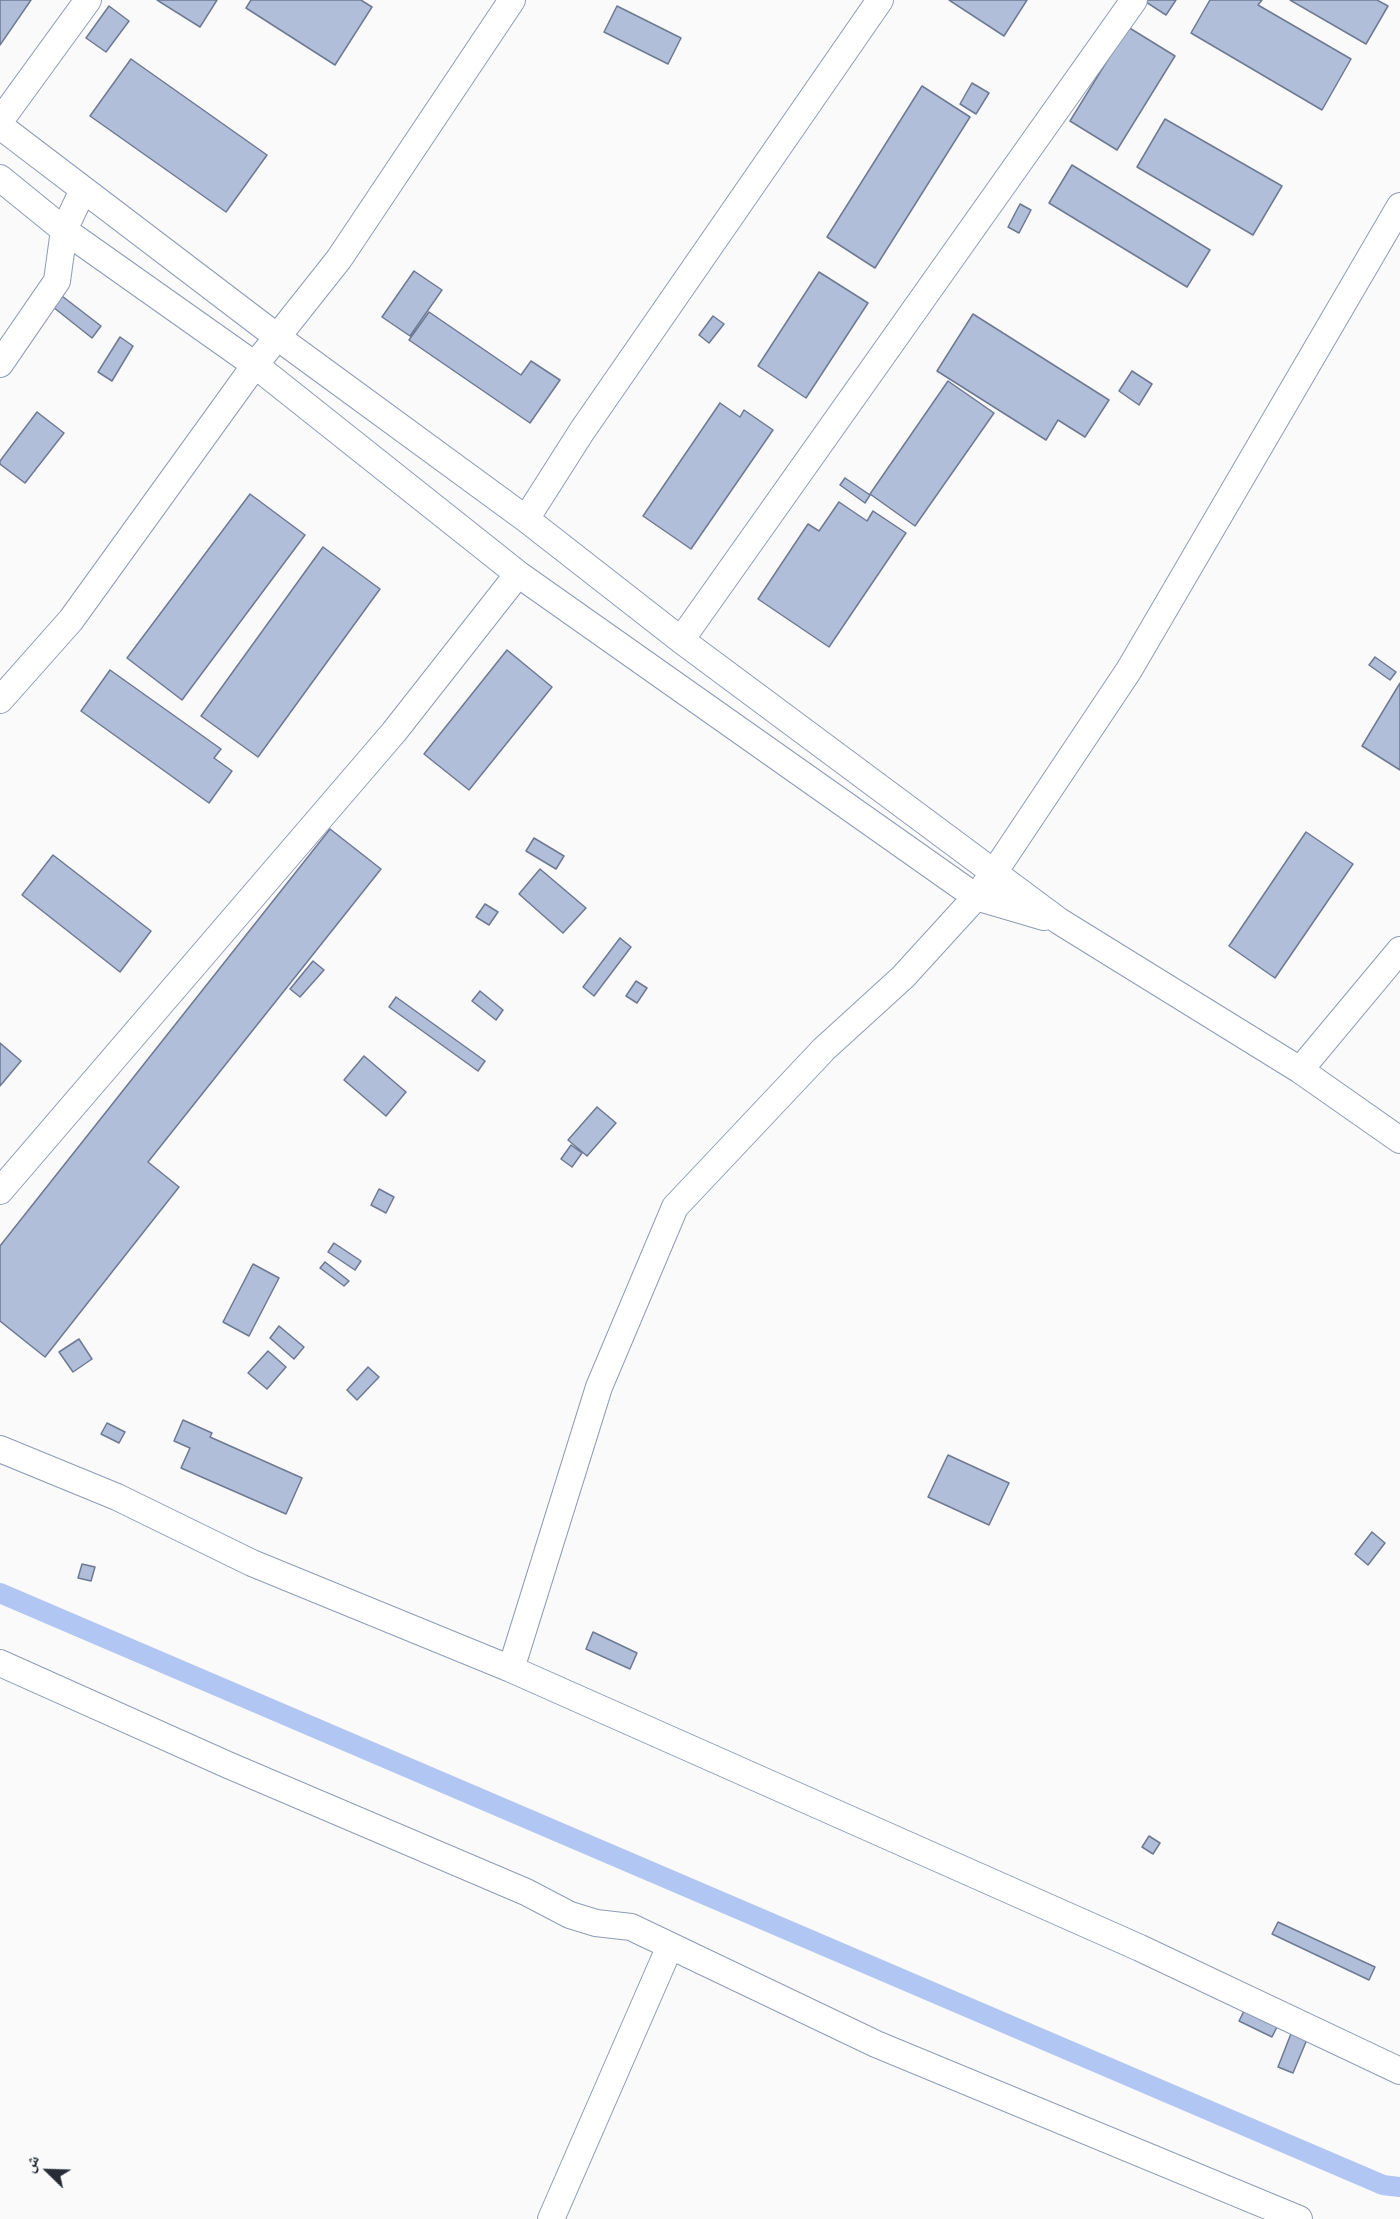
<!DOCTYPE html>
<meta charset="utf-8">
<style>
body{margin:0}
#map{position:relative;width:1400px;height:2219px;overflow:hidden;background:#fafafa;font-family:Arial,"Noto Naskh Arabic",sans-serif}
canvas{display:block}
.north{position:absolute;left:18px;top:2141px;width:60px;height:60px;-webkit-text-stroke:4px #fafafa;paint-order:stroke;rotate:293deg;font-size:16px;font-weight:700;line-height:24px;text-align:center;color:#272c37}
.north::after{content:'';display:block;margin:auto;width:21px;height:27px;background:#272c37;clip-path:polygon(50% 0,100% 100%,50% 72%,0 100%)}
</style>
<div id="map">
<canvas width="1400" height="2219"></canvas>
<div class="north">ش</div>
</div>
<script>
const ctx = document.querySelector('canvas').getContext('2d');
ctx.lineJoin = 'round';
function poly(rows) {
  const path = new Path2D();
  for (const r of rows) {
    path.moveTo(r[0], r[1]);
    for (let i = 2; i < r.length; i += 2) path.lineTo(r[i], r[i + 1]);
  }
  return path;
}
function strokePath(path, color, width, dash) {
  ctx.strokeStyle = color;
  ctx.lineWidth = width;
  ctx.lineCap = dash ? 'butt' : 'round';
  ctx.setLineDash(dash || []);
  ctx.stroke(path);
}
function fill(path, color) {
  ctx.fillStyle = color;
  ctx.fill(path, 'evenodd');
}
const canal = poly([
 [0,1593,1383,2185,1400,2187]
]);
const building = poly([
 [0,0,31,0,0,45,0,0],
 [157,0,217,0,200,27,157,0],
 [251,0,361,0,372,7,335,65,246,8,251,0],
 [949,0,1027,0,1004,36,949,0],
 [1143,0,1176,0,1166,15,1143,0],
 [1210,0,1262,0,1258,5,1351,59,1322,110,1191,33,1210,0],
 [1290,0,1377,0,1388,6,1366,44,1290,0],
 [109,6,129,21,106,52,86,38,109,6],
 [617,6,681,38,668,64,604,32,617,6],
 [1128,27,1175,56,1117,150,1070,121,1128,27],
 [131,59,267,155,226,212,90,116,131,59],
 [972,83,989,93,976,114,960,104,972,83],
 [922,86,970,117,875,268,827,237,922,86],
 [1165,119,1282,186,1253,235,1137,167,1165,119],
 [1072,165,1210,250,1187,287,1049,203,1072,165],
 [1020,204,1031,210,1019,233,1008,227,1020,204],
 [414,271,442,290,410,336,382,317,414,271],
 [819,272,868,303,806,398,758,366,819,272],
 [62,296,101,326,92,338,53,307,62,296],
 [429,312,521,375,531,361,560,380,530,423,409,340,429,312],
 [973,314,1109,400,1085,437,1058,420,1046,440,937,371,973,314],
 [713,316,724,324,709,343,699,335,713,316],
 [120,337,133,346,112,381,98,372,120,337],
 [1132,371,1152,384,1139,405,1119,391,1132,371],
 [948,381,994,413,915,526,870,494,948,381],
 [720,403,740,417,744,410,773,430,691,549,643,516,720,403],
 [37,412,64,433,25,483,0,464,0,461,37,412],
 [845,478,870,495,865,503,840,485,845,478],
 [250,494,305,535,182,700,127,658,250,494],
 [839,502,867,521,873,511,906,533,829,647,758,599,808,524,819,531,839,502],
 [323,547,380,589,258,757,201,716,323,547],
 [507,650,552,687,469,790,424,754,507,650],
 [1375,657,1396,672,1390,680,1369,665,1375,657],
 [110,670,221,749,214,758,232,771,209,803,81,711,110,670],
 [1400,683,1400,770,1362,746,1400,683],
 [330,829,381,869,148,1162,179,1187,45,1357,0,1321,0,1246,330,829],
 [1306,832,1353,864,1275,978,1229,946,1306,832],
 [534,838,564,856,556,869,526,851,534,838],
 [53,855,151,931,120,972,22,895,53,855],
 [540,869,586,908,563,933,519,894,540,869],
 [485,904,498,912,489,925,476,917,485,904],
 [620,938,631,947,594,996,583,987,620,938],
 [313,961,324,970,300,997,290,989,313,961],
 [636,981,647,988,637,1003,626,996,636,981],
 [480,991,503,1010,496,1020,472,1001,480,991],
 [396,997,485,1061,478,1071,389,1007,396,997],
 [0,1043,21,1061,0,1086,0,1043],
 [364,1056,406,1092,386,1116,344,1080,364,1056],
 [597,1107,616,1123,587,1156,568,1140,597,1107],
 [571,1145,582,1153,572,1167,561,1159,571,1145],
 [379,1189,394,1197,386,1213,371,1205,379,1189],
 [334,1243,361,1261,355,1270,328,1252,334,1243],
 [325,1262,349,1281,344,1286,320,1268,325,1262],
 [253,1264,279,1278,249,1336,223,1322,253,1264],
 [279,1326,304,1347,294,1359,270,1338,279,1326],
 [79,1339,92,1359,73,1372,59,1352,79,1339],
 [268,1351,286,1367,267,1389,248,1373,268,1351],
 [368,1367,379,1377,357,1400,347,1390,368,1367],
 [183,1420,212,1433,210,1437,302,1478,286,1514,181,1468,190,1448,174,1441,183,1420],
 [107,1423,125,1432,119,1443,101,1434,107,1423],
 [948,1455,1009,1483,989,1525,928,1497,948,1455],
 [1372,1532,1385,1543,1368,1565,1355,1554,1372,1532],
 [82,1564,95,1567,91,1581,78,1578,82,1564],
 [593,1632,637,1653,630,1669,586,1649,593,1632],
 [1149,1836,1160,1843,1153,1854,1142,1847,1149,1836],
 [1278,1922,1375,1967,1369,1980,1272,1934,1278,1922],
 [1245,2009,1278,2025,1272,2037,1239,2021,1245,2009],
 [1292,2031,1308,2037,1293,2073,1278,2067,1292,2031]
]);
const minor = poly([
 [0,121,88,0],
 [0,126,276,336,526,519,681,640,1059,921,1300,1070,1400,1140],
 [0,178,64,230,255,365,518,574,976,897,1044,917],
 [0,364,57,281,64,230,83,190],
 [526,519,582,431,880,0],
 [681,640,1134,0],
 [0,700,71,620,255,365,339,259,512,0],
 [1300,1070,1400,950],
 [0,1191,394,732,518,574],
 [0,1449,117,1497,252,1563,511,1669,1140,1948,1400,2071],
 [0,1663,228,1765,526,1892,570,1915,596,1923,631,1927,876,2044,1299,2219],
 [511,1669,599,1387,675,1207,824,1049,903,977,976,897,995,871,1129,670,1400,206],
 [551,2219,670,1946]
]);
strokePath(canal, '#b1c6f3', 20);
fill(building, '#b0bed9');
strokePath(building, '#6e7a93', 1.5);
strokePath(minor, '#8f9cb6', 28);
strokePath(minor, '#fff', 26);
</script>
